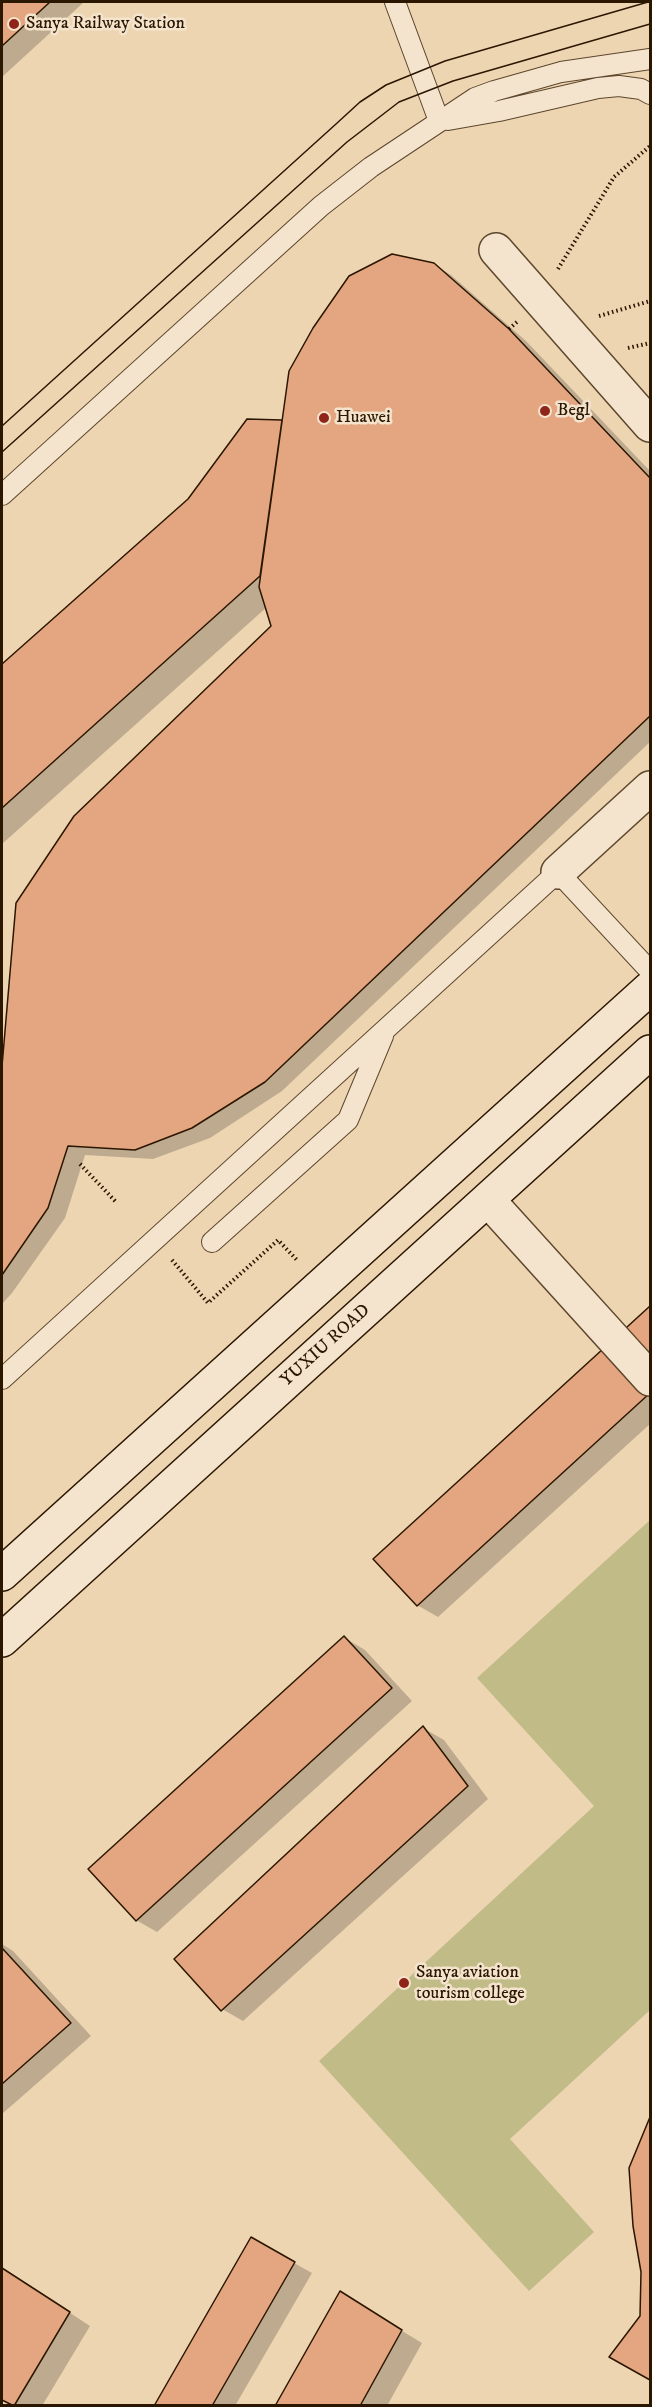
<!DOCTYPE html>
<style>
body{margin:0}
#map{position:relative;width:652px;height:2407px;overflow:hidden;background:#eed5b2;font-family:"IM FELL DW Pica",serif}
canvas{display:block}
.frame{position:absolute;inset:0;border:3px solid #2b1600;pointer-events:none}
</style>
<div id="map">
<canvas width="652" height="2407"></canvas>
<div class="frame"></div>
</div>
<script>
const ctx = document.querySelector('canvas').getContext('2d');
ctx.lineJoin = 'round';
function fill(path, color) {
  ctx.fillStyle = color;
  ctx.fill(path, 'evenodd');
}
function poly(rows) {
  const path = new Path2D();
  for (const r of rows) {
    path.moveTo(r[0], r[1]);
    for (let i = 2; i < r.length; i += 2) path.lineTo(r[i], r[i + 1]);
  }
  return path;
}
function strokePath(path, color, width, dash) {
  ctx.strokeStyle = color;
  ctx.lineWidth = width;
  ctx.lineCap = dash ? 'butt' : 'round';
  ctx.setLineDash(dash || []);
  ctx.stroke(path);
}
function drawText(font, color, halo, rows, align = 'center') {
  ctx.font = font + ' "IM FELL DW Pica",serif';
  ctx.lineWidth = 5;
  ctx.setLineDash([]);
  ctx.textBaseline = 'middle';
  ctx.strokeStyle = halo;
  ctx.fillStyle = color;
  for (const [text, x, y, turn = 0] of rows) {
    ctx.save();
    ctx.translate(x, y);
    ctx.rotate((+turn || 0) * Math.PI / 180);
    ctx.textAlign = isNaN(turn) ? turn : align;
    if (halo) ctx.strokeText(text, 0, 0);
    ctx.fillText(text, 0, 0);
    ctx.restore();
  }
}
const green = poly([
 [650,1520,650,2010,510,2139,594,2232,529,2291,319,2061,594,1806,477,1678]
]);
const shadow = poly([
 [2,2,84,2,2,77],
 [433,264,451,275,526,341,650,471,650,742,282,1091,210,1138,153,1159,85,1155,65,1218,12,1293,2,1304,2,1075,6,1047,273,627,267,607,2,844,2,666,189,500,281,422,283,422],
 [650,1308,650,1424,438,1617,417,1605,375,1559],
 [345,1638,365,1650,412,1701,157,1932,136,1920],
 [423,1728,444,1740,488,1799,243,2021,222,2009],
 [2,1944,13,1951,91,2036,2,2114],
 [650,2121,650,2379,611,2356,642,2317,642,2272,631,2168],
 [251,2239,312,2273,235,2406,155,2406],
 [2,2268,90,2326,42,2406,13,2406,2,2399],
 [361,2306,422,2343,387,2406,277,2406]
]);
const building = poly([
 [2,2,50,2,2,46,2,2],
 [392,254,434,263,509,329,650,478,650,716,265,1082,192,1128,135,1150,68,1146,48,1208,2,1275,2,1066,16,903,74,816,271,626,259,587,289,371,313,328,349,276,392,254],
 [247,419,282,420,260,576,2,808,2,664,188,499,247,419],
 [650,1306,650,1393,417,1606,373,1559,650,1306],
 [344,1636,392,1688,136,1921,88,1869,344,1636],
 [423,1726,468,1786,221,2011,174,1959,423,1726],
 [2,1948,71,2023,2,2084,2,1948],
 [650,2117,650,2380,609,2357,640,2316,641,2272,633,2226,629,2168,650,2117],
 [251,2237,295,2262,212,2406,154,2406,251,2237],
 [2,2268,70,2312,14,2406,2,2400,2,2268],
 [340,2291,402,2330,360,2406,275,2406,340,2291]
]);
const path = poly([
 [558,269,614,177,650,146],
 [599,316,650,301],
 [509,329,517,322],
 [628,348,650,343],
 [80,1164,116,1202],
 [172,1260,208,1303,278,1240,297,1260]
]);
const lane = poly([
 [395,2,439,121],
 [448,120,499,111,598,88,619,86,641,89,650,94],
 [2,495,321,206,371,167,475,98,494,91,561,72,650,59],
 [212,1242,348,1120,383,1036],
 [2,1379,558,872,650,971]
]);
const street = poly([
 [496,250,650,425],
 [558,872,650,788],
 [488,1200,650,1379]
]);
const secondary = poly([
 [2,1574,650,988],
 [2,1640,650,1052]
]);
const tram = poly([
 [2,426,336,124,360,102,386,85,445,61,648,2],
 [2,452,347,142,399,102,453,81,650,24]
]);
const markers = [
 [14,24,6,"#8f2418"],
 [545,411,6,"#8f2418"],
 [324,418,6,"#8f2418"],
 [404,1983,6,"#8f2418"]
];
const poiNames = [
 ["Sanya Railway Station",26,24],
 ["Begl",557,411],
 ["Huawei",336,418],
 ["Sanya aviation",416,1973],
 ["tourism college",416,1994]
];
const streetNames = [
 ["YUXIU ROAD",326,1346,-42]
];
fill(green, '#c0bb87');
fill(shadow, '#0003');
fill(building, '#e4a581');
strokePath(building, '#2b1600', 1.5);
strokePath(lane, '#5c462c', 22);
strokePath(street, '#5c462c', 36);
strokePath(secondary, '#2b1600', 36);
strokePath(path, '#2b1600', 4, [1.5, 3]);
strokePath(lane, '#f4e4cd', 20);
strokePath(street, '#f4e4cd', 33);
strokePath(secondary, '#f4e4cd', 33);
strokePath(tram, '#2b1600', 1.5);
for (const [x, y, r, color] of markers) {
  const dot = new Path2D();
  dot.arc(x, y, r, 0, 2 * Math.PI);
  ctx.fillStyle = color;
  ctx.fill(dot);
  strokePath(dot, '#f4e4cd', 2);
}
drawText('18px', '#2b1600', '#f4e4cd', poiNames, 'left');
drawText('18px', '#2b1600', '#f4e4cd', streetNames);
</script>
